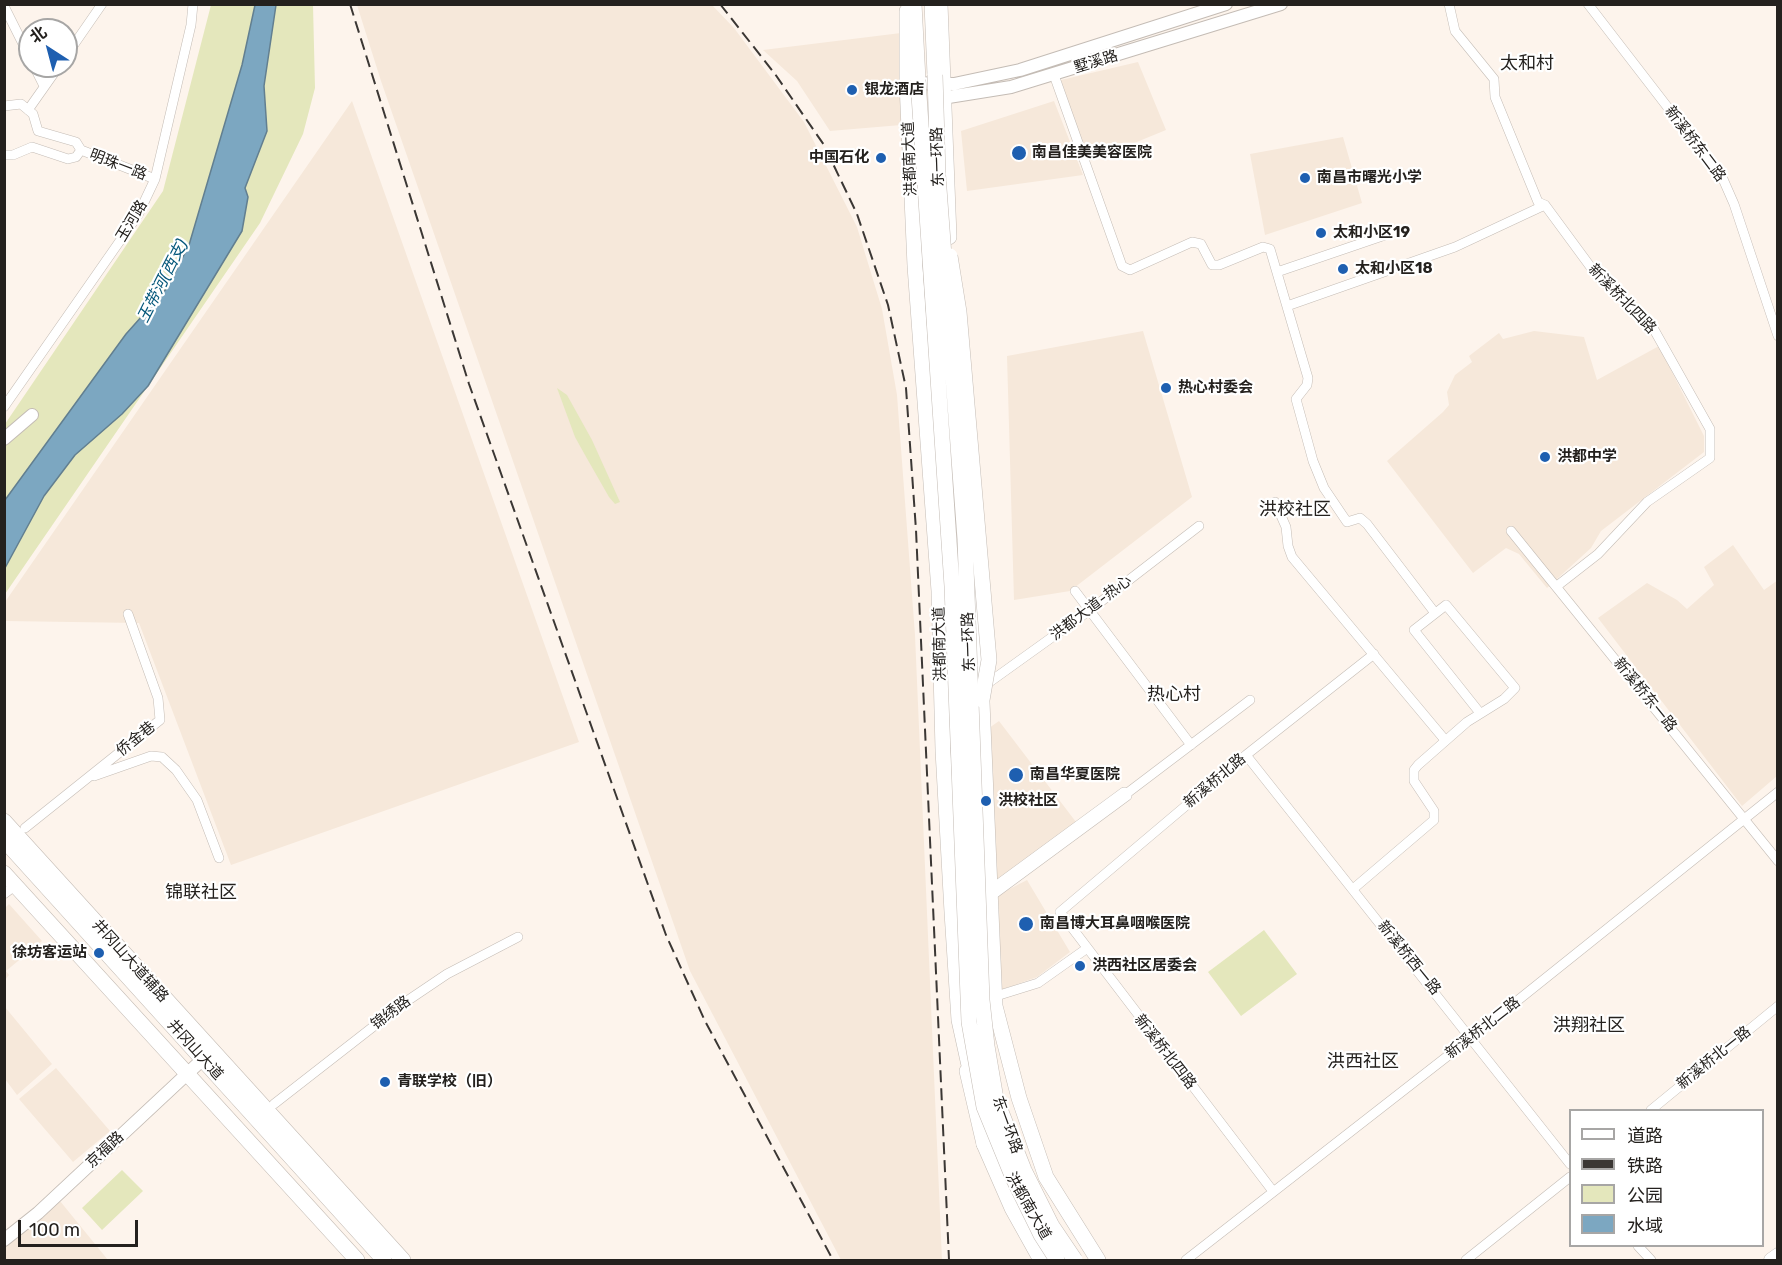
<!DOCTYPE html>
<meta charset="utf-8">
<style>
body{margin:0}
#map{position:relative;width:1782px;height:1265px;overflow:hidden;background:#fdf4ec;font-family:Rubik,"Noto Sans SC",sans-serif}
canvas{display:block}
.frame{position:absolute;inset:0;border:6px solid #24211e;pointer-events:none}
.legend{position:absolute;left:1569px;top:1109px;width:195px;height:138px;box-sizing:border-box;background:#fff;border:2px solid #a7a6a5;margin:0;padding:8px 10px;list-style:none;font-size:18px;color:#24211e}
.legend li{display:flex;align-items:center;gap:12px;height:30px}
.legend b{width:30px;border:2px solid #a7a6a5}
.north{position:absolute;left:18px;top:18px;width:60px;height:60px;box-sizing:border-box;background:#fff;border:2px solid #a7a6a5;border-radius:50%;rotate:324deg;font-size:16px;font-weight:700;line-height:24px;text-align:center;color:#24211e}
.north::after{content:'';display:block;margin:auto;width:21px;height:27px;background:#1e5fb0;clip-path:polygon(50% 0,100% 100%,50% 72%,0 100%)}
.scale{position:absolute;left:18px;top:1220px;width:120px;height:27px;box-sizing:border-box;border:3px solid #24211e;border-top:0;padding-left:8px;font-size:18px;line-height:21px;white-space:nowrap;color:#24211e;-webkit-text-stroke:4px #fff;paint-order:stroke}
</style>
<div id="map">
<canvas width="1782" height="1265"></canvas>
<div class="frame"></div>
<ul class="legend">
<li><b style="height:8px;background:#fff"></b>道路</li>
<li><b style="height:8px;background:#3b3734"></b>铁路</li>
<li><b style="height:16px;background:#e4e7bc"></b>公园</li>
<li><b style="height:16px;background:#7ca7c1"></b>水域</li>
</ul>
<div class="north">北</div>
<div class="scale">100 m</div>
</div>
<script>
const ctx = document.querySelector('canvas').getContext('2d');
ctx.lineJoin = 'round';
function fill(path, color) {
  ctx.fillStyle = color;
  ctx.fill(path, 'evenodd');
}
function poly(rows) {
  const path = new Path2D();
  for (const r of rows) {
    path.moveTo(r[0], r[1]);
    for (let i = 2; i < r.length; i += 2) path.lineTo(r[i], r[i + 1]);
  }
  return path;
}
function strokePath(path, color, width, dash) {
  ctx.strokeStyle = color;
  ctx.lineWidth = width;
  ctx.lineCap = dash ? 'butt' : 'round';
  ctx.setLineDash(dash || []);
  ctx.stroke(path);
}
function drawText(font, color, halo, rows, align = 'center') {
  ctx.font = font + ' Rubik,"Noto Sans SC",sans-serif';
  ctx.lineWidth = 4.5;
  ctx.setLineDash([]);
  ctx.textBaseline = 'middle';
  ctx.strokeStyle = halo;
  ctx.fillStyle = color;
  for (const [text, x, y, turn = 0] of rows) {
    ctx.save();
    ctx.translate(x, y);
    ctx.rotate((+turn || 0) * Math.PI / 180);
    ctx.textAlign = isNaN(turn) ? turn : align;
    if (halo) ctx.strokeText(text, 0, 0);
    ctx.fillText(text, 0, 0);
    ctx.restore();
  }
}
const built = poly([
 [357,5,712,5,734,28,804,122,857,227,882,309,897,395,915,635,942,1260,841,1260,690,971,381,81],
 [901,33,901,125,830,131,797,81,763,50],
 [1138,62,1166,130,1088,162,1061,80],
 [352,101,579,742,231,865,139,623,5,621,5,602],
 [1054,101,1083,175,967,191,961,131],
 [1343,137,1362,203,1265,235,1250,154],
 [1143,331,1192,497,1070,591,1014,600,1007,356],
 [1534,331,1584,337,1597,380,1659,346,1704,436,1704,452,1601,531,1591,548,1547,588,1519,554,1506,548,1473,573,1387,461,1443,412,1449,405,1447,392,1455,375,1472,362,1469,356,1499,333,1503,339],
 [1733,545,1764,590,1778,580,1777,776,1742,806,1598,618,1647,583,1677,600,1687,609,1714,585,1704,567],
 [999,721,1076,822,994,882,989,728],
 [1027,880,1070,952,1037,977,1001,990,998,895],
 [9,904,42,941,6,971,9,975,5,980,5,908],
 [5,1007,52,1064,17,1095,5,1079],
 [56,1068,110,1131,73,1162,19,1099],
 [60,1201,108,1260,5,1260,5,1245]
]);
const green = poly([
 [211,5,313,5,315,88,303,134,260,223,5,594,5,424,163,191],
 [557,388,567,395,592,440,620,502,615,504,609,497,585,455,575,437],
 [1264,930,1297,974,1241,1016,1208,972],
 [122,1170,143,1191,102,1230,82,1208]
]);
const water = poly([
 [255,5,276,5,264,86,267,131,245,188,248,197,242,231,148,386,122,414,75,455,44,496,5,568,5,500,126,334,167,288,189,245,242,65,255,5]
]);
const minor = poly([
 [1449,4,1455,31,1494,79,1495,97,1538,202,1545,205,1598,277,1652,326,1710,429,1710,458,1647,502,1598,554,1557,586],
 [1588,4,1723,179,1734,204,1778,336],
 [4,6,30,58],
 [66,56,102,4],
 [34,66,44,86],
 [1054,75,1122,266,1130,270,1192,242,1201,244,1212,265,1219,265,1263,247,1270,249,1308,378,1307,385,1296,399,1313,461,1324,488,1347,522,1360,518,1367,524,1435,613],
 [4,106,21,104,33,114,38,131,76,142,81,150,76,157,68,159,32,147,13,155,4,155],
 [28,110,59,66],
 [81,150,155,179],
 [1277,272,1400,230],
 [1287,306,1455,247,1545,205],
 [4,407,138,215,155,179,191,25,193,4],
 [1275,502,1286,527,1288,546,1292,557,1445,740],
 [1511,531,1778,861],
 [1075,591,1191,745],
 [984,686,1090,610,1199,526],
 [1246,755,1570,1164],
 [94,776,151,756,162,757,176,770,197,800,219,858],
 [1126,794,1250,700],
 [25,828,160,720,158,698,128,614],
 [1353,889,1434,820,1434,811,1414,781,1414,770,1418,765,1467,722,1504,699,1515,688,1446,605,1414,630,1480,713],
 [989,891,1124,792,1127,796,990,897],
 [4,894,16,885],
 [993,997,1038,983,1086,949],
 [274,1104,401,1005,447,974,518,937],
 [1651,1110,1778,1006],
 [1272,1190,1060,912,1246,755,1374,654],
 [1638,1246,1651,1260],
 [1186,1260,1472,1037,1778,792],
 [1466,1260,1570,1177]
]);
const tertiary = poly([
 [909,83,954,84,1020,70,1226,4],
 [936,99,1011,87,1281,4],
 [4,439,32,415],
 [4,1240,38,1213,203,1059]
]);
const secondary = poly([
 [1771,1260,1778,1255]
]);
const primary = poly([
 [940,4,949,237],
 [907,11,907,83,915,266,939,591,943,750,952,912,959,1020,972,1079],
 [973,566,982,702,995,1006,1019,1098,1046,1177,1098,1260],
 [4,821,403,1260],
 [4,873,357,1260],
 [967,1071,984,1144]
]);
const trunk = poly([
 [914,4,918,80],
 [932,4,935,75],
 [4,840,384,1260],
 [984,1144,1012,1208,1041,1260]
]);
const rail = poly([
 [350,4,469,384,666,935,705,1021,833,1260],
 [720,4,775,74,824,145,857,214,888,305,906,388,916,530,949,1260]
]);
const primaryBridge = poly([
 [950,256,959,312,989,660,982,700]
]);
const trunkBridge = poly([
 [935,75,938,175,965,539,982,1000,987,1046,996,1099,1024,1170,1052,1226,1075,1260],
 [918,80,952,586,969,1022,984,1107,1013,1178,1041,1235,1057,1260]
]);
const markers = [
 [852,90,6,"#1e5fb0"],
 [1019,153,8,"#1e5fb0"],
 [881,158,6,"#1e5fb0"],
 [1305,178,6,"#1e5fb0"],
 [1321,233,6,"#1e5fb0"],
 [1343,269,6,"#1e5fb0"],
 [1166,388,6,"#1e5fb0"],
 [1545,457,6,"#1e5fb0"],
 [1016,775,8,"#1e5fb0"],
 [986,801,6,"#1e5fb0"],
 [1026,924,8,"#1e5fb0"],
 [99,953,6,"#1e5fb0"],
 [1080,966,6,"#1e5fb0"],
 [385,1082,6,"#1e5fb0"]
];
const streetNames = [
 ["墅溪路",1096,62,-17],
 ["新溪桥东二路",1695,144,53],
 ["东一环路",938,157,-92],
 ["洪都南大道",910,159,-92],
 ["明珠一路",118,165,21],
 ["玉河路",132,221,-59],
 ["新溪桥北四路",1622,299,46],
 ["洪都大道-热心",1091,608,-37],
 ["东一环路",969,642,-92],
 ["洪都南大道",940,644,-91],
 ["新溪桥东一路",1645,695,51],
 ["侨金巷",136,739,-39],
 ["新溪桥北路",1215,781,-40],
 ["新溪桥西一路",1409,958,51],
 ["井冈山大道辅路",130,961,48],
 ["锦绣路",391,1013,-37],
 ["新溪桥北二路",1483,1028,-38],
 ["井冈山大道",195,1050,48],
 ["新溪桥北四路",1165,1052,52],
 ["新溪桥北一路",1714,1058,-39],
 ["东一环路",1007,1125,70],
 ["京福路",105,1150,-43],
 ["洪都南大道",1028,1206,60]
];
const poiNames = [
 ["银龙酒店",864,90],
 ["南昌佳美美容医院",1032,153],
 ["中国石化",869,158,"right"],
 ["南昌市曙光小学",1317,178],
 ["太和小区19",1333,233],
 ["太和小区18",1355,269],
 ["热心村委会",1178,388],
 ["洪都中学",1557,457],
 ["南昌华夏医院",1030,775],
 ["洪校社区",998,801],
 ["南昌博大耳鼻咽喉医院",1040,924],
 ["徐坊客运站",87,953,"right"],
 ["洪西社区居委会",1092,966],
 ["青联学校（旧）",397,1082]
];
const waterNames = [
 ["玉带河(西支)",163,281,-63]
];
const quarterNames = [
 ["太和村",1527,64],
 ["洪校社区",1295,510],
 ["热心村",1174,695],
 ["锦联社区",201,893],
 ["洪翔社区",1589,1026],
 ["洪西社区",1363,1062]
];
fill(built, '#f6e8da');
fill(green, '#e4e7bc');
fill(water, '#7ca7c1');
strokePath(water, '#627f90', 1.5);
strokePath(minor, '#c4bcb5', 10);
strokePath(tertiary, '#c4bcb5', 14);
strokePath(secondary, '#c4bcb5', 15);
strokePath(primary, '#c4bcb5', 16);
strokePath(trunk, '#c4bcb5', 16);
strokePath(minor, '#fff', 9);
strokePath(tertiary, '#fff', 12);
strokePath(secondary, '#fff', 14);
strokePath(primary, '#fff', 15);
strokePath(trunk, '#fff', 15);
strokePath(rail, '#3b3734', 2, [12, 6]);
strokePath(primaryBridge, '#c4bcb5', 16, []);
strokePath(trunkBridge, '#c4bcb5', 16, []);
strokePath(primaryBridge, '#fff', 15);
strokePath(trunkBridge, '#fff', 15);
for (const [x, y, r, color] of markers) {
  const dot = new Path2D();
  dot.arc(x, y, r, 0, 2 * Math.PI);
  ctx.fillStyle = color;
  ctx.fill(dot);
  strokePath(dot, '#fff', 2);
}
drawText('15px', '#24211e', '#fff', streetNames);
drawText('bold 15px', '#24211e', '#fff', poiNames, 'left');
drawText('italic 16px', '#04577a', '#fff', waterNames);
drawText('18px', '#24211e', '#fff', quarterNames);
</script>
